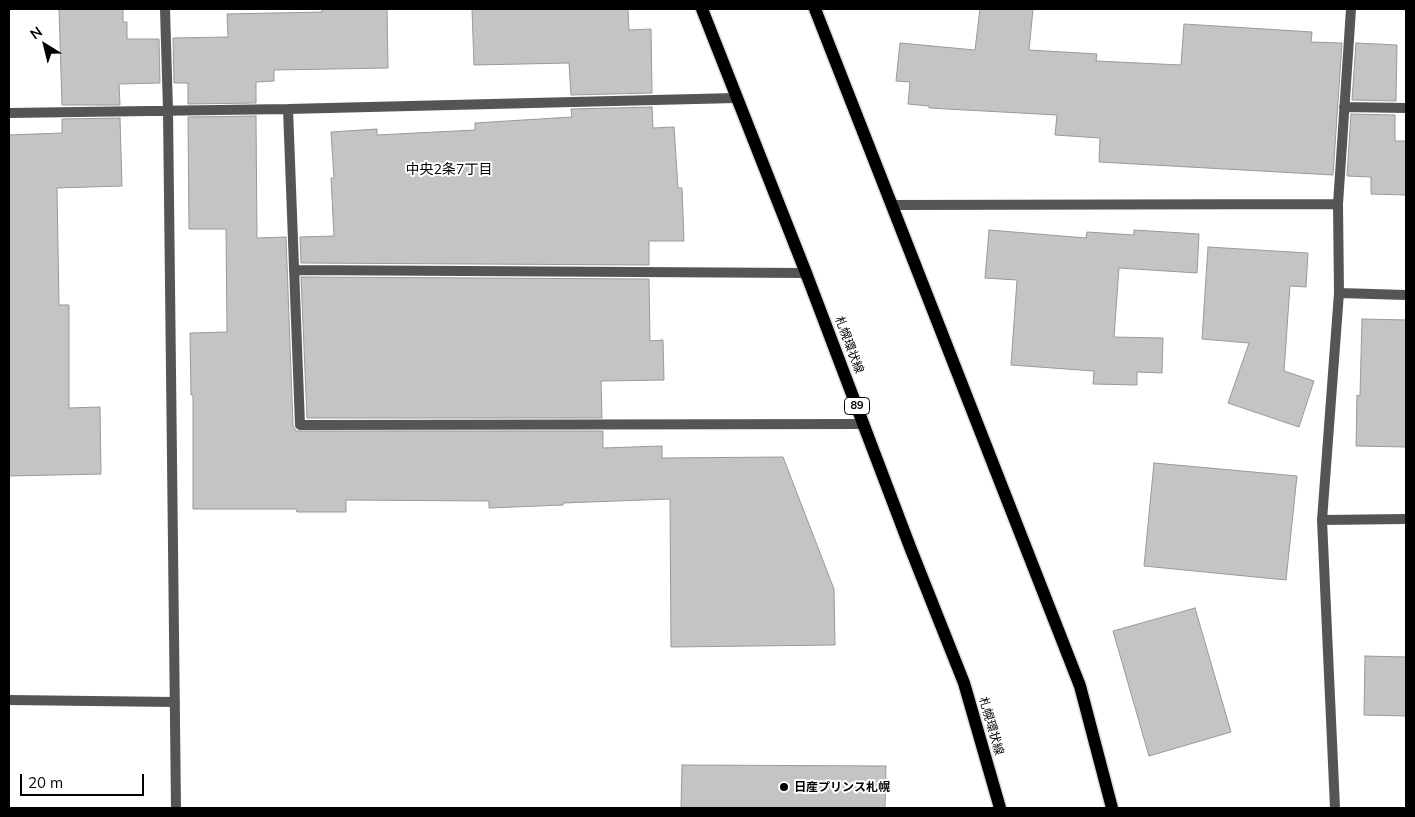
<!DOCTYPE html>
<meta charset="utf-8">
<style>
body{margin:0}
#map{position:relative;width:1415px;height:817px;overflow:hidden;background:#fff;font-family:Mulish,sans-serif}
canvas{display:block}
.frame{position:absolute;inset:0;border:10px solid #000;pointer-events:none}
.north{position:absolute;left:20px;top:20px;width:50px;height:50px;-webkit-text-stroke:4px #fff;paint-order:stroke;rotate:324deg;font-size:14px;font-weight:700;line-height:20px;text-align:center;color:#000}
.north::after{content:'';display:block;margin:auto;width:18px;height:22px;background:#000;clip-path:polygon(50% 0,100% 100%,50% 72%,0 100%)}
.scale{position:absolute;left:20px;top:774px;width:124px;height:22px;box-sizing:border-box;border:2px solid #000;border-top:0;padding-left:6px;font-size:15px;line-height:18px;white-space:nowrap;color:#000;-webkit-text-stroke:4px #fff;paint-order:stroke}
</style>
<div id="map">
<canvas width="1415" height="817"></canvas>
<div class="frame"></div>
<div class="north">N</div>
<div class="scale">20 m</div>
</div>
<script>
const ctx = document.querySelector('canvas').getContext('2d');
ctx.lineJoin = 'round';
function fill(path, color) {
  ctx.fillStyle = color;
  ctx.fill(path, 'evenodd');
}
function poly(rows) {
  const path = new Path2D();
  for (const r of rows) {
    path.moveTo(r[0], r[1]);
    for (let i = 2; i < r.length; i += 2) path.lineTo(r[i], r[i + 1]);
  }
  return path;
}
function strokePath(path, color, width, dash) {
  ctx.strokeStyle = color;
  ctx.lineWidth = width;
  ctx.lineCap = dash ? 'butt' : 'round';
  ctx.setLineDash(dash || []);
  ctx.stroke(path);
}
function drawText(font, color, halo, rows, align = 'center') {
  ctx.font = font + ' Mulish,"Noto Sans JP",sans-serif';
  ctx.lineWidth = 4;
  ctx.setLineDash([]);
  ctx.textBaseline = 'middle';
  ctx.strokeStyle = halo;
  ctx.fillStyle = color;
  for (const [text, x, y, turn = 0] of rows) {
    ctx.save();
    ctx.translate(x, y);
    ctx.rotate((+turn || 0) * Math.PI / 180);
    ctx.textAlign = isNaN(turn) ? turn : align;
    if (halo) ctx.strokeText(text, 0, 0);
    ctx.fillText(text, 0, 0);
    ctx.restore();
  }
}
const building = poly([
 [59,9,123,9,123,22,127,22,127,39,159,39,160,83,119,84,120,105,62,105,59,9],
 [322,9,387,9,388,68,274,70,274,81,256,82,256,103,188,104,188,83,174,83,173,38,228,37,227,14,322,12,322,9],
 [472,9,628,9,629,30,651,29,652,93,571,95,569,63,474,65,472,9],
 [980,9,1033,9,1029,50,1097,54,1096,61,1181,65,1184,24,1312,32,1311,42,1342,43,1333,175,1099,162,1100,138,1055,135,1057,115,929,108,929,106,908,104,910,82,896,81,900,43,975,50,980,9],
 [1356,43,1397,45,1396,101,1352,100,1356,43],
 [652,107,653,128,674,127,678,188,682,188,684,241,649,241,649,265,301,263,300,237,334,236,331,178,334,178,331,132,377,129,377,135,475,130,475,123,572,117,571,109,652,107],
 [1351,114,1395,115,1395,141,1406,141,1406,195,1371,194,1371,177,1347,176,1351,114],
 [256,116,257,238,286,237,293,425,296,431,603,431,603,448,662,446,662,458,783,457,834,589,835,645,671,647,670,499,563,503,563,505,489,508,489,501,346,500,346,512,297,512,296,509,193,509,193,395,191,395,190,333,227,332,226,229,189,229,188,117,256,116],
 [120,118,122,186,57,188,59,305,69,305,69,408,100,407,101,474,9,476,9,135,62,133,62,119,120,118],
 [989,230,1086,238,1087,232,1134,235,1134,230,1199,234,1197,273,1119,268,1114,337,1163,338,1162,373,1137,372,1137,385,1093,384,1094,371,1011,365,1017,280,985,278,989,230],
 [1208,247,1308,253,1306,287,1290,286,1284,371,1314,381,1299,427,1228,403,1249,343,1202,339,1208,247],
 [301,277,649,279,650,341,663,340,664,380,601,381,602,418,307,418,301,277],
 [1362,319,1406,320,1406,447,1356,446,1357,395,1360,396,1362,319],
 [1154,463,1297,476,1286,580,1144,566,1154,463],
 [1195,608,1231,732,1149,756,1113,631,1195,608],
 [1365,656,1406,657,1406,716,1364,715,1365,656],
 [682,765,886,766,885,808,681,808,682,765]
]);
const street = poly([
 [165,9,168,110,176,808],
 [1344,107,1406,108],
 [288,109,300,425,864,424],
 [9,113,288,109,736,98],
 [892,205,1338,204],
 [294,270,806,273],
 [1339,293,1406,295],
 [1322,520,1406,519],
 [9,700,175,702],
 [1335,808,1322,520,1339,293,1338,204,1351,9]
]);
const primary = poly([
 [702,9,806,273,910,547,964,683,1000,808],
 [815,9,1080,686,1112,808]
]);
const markers = [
 [784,787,5,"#000"]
];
const shields = [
 [857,406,25]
];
const shieldNames = [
 ["89",857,406]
];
const streetNames = [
 ["札幌環状線",849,345,69],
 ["札幌環状線",991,726,74]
];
const poiNames = [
 ["日産プリンス札幌",794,787]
];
const neighbourhoodNames = [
 ["中央2条7丁目",449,170]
];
fill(building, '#c4c4c4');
strokePath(building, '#999', 1);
strokePath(primary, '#dbdbdb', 15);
strokePath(street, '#555', 10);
strokePath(primary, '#000', 12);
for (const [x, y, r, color] of markers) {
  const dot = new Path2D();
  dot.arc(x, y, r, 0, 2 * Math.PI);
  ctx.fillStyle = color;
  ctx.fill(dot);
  strokePath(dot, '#fff', 2);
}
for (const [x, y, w] of shields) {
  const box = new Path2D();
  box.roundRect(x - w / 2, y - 8.5, w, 17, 4);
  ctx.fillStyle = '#fff';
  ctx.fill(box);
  strokePath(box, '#000', 1);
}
drawText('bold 11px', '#000', null, shieldNames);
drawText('12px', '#000', '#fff', streetNames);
drawText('bold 12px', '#000', '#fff', poiNames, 'left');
drawText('14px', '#000', '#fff', neighbourhoodNames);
</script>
